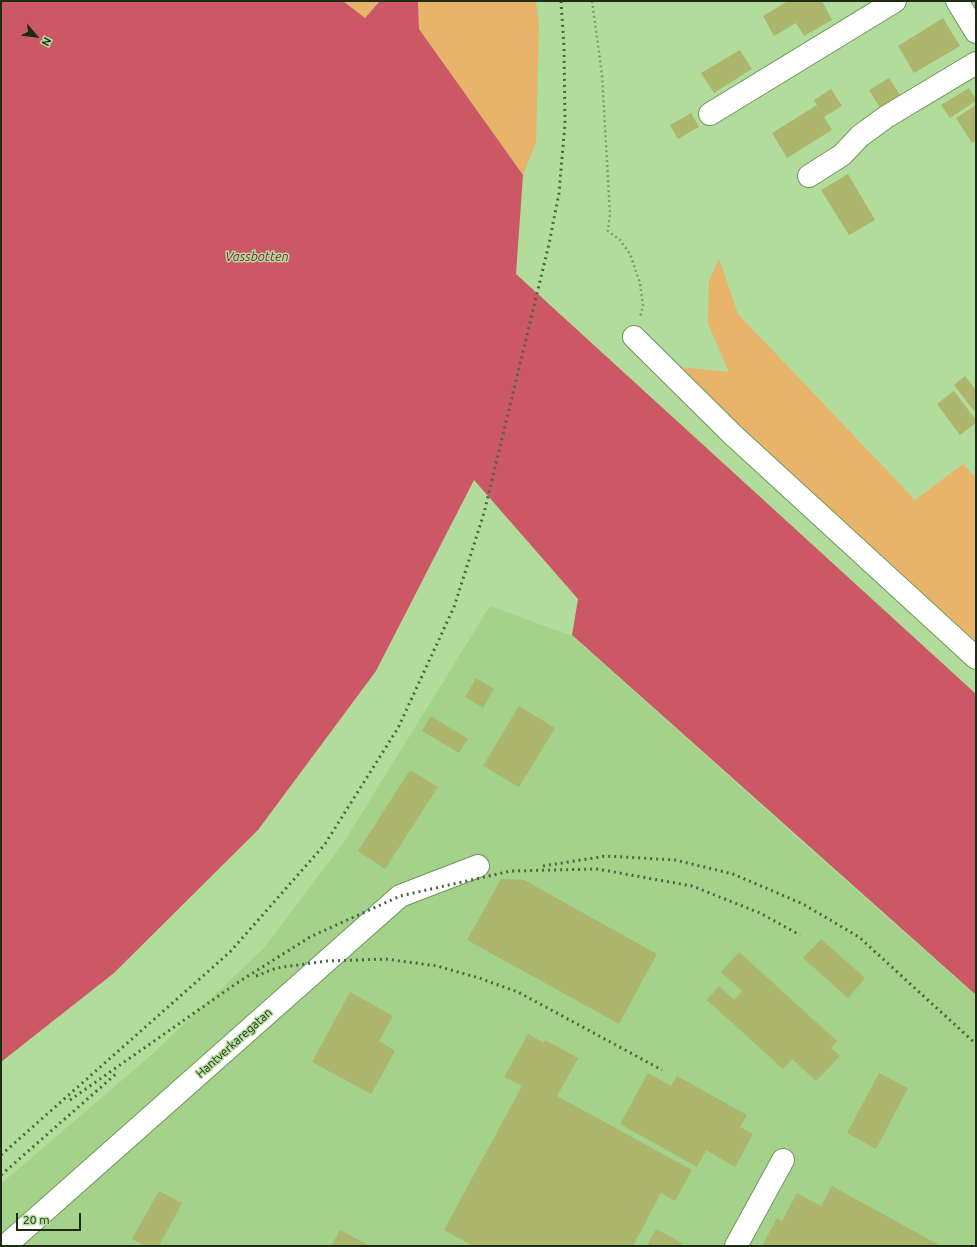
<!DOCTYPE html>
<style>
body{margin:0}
#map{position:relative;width:977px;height:1247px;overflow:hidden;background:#b2dc9b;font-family:Ubuntu,sans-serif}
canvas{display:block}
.frame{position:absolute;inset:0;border:2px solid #1d2d14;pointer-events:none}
.north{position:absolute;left:16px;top:16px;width:40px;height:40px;-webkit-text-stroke:3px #b2dc9b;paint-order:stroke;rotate:118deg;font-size:11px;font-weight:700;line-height:16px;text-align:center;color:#1d2d14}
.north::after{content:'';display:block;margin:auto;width:14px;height:18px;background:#1d2d14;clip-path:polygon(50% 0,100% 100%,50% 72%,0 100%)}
.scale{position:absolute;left:16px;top:1213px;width:65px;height:18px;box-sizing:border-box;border:2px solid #1d2d14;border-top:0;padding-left:5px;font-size:12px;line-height:14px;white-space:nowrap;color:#1d2d14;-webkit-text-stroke:3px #b2dc9b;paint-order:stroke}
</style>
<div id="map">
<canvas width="977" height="1247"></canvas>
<div class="frame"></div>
<div class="north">N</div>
<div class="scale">20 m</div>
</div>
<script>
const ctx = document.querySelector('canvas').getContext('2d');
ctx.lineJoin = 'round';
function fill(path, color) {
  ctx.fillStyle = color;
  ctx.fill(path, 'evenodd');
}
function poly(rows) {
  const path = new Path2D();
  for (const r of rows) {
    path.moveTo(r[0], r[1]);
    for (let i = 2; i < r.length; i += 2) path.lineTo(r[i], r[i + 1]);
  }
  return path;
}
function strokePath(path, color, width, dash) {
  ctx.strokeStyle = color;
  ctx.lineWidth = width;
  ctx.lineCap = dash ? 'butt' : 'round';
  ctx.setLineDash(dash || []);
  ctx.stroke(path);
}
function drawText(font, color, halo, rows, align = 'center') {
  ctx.font = font + ' Ubuntu,sans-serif';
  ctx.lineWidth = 3;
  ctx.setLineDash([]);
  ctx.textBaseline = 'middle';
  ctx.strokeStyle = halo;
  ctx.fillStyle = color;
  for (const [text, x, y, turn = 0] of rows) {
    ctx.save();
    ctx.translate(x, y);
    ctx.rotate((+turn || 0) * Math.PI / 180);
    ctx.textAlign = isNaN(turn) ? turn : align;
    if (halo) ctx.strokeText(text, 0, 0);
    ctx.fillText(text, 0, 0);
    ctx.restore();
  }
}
const built = poly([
 [490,606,572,636,794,835,976,996,976,1246,1,1246,1,1184,148,1058,264,948,344,842]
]);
const green = poly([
 [343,1,380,1,365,18],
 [418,1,536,1,539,25,536,143,523,175,419,29],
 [719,259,738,314,915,500,963,464,976,478,976,649,688,384,680,367,729,372,708,324,709,281]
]);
const water = poly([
 [1,1,343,1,365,18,380,1,418,1,419,29,523,175,516,274,976,694,976,995,572,635,578,599,474,480,376,671,258,830,114,973,1,1062]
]);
const building = poly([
 [788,1,822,1,832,20,804,36,796,23,774,36,763,16],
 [943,18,960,46,914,73,898,46],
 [740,50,752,69,714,93,701,73],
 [889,78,900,95,880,108,869,90],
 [969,88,976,99,976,101,950,118,941,105],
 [831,89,842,106,824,117,832,130,787,158,772,133,817,105,814,100],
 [976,105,976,140,972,143,956,118],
 [691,113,699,127,678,139,670,125],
 [848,174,875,220,849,235,821,190],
 [965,376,976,390,976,409,974,411,954,385],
 [954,391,976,420,976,423,960,435,937,404],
 [476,678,494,689,483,708,465,697],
 [519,706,555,728,519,787,483,766],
 [431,716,468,739,459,753,422,731],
 [410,770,438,787,385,869,358,851],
 [501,879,524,880,657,954,619,1024,467,940],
 [821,939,865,978,848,998,803,958],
 [739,952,837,1041,831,1048,840,1056,816,1081,792,1059,783,1069,707,1000,719,986,734,1000,742,991,721,972],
 [350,992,393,1016,379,1041,395,1051,371,1094,312,1062],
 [528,1034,544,1043,545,1040,578,1058,557,1096,692,1170,675,1201,661,1193,633,1246,473,1246,444,1230,522,1086,504,1077],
 [648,1073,671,1086,677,1076,747,1115,740,1127,753,1134,735,1167,706,1150,697,1167,620,1124],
 [879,1073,908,1088,876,1149,847,1133],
 [832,1186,941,1246,762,1246,777,1218,782,1221,797,1193,821,1206],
 [159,1191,182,1203,159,1246,145,1246,132,1239],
 [656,1229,682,1243,681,1246,647,1246],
 [340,1230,370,1246,331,1246]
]);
const path = poly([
 [592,1,602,75,610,214,608,231,620,240,630,254,640,283,643,306,640,317]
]);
const minor = poly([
 [957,1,976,32],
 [710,114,895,1],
 [809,176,842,155,860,136,886,117,976,63],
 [634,337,733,435,976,658],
 [5,1246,400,896,478,866],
 [736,1246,783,1160]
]);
const rail = poly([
 [543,866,606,856,675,860,733,874,803,904,859,937,976,1044],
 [256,976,276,968,327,961,386,959,437,966,479,978,518,992,662,1070],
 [70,1100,237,983,310,937,400,896,511,871,597,869,692,886,760,913,800,935],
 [1,1155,230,952,325,844,398,728,454,607,484,513,549,244,559,193,565,123,564,47,561,1],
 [1,1175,117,1073]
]);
const streetNames = [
 ["Hantverkaregatan",234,1043,-42]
];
const waterNames = [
 ["Vassbotten",257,257]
];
fill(built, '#a4d28b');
fill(green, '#e7b469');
fill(water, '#cc5866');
fill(building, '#acb66c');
strokePath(minor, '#6f9659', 24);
strokePath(path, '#7d9e6b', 2.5, [2, 3]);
strokePath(minor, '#fff', 22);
strokePath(rail, '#4d653f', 3, [2, 4]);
drawText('12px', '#1d2d14', '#b2dc9b', streetNames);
drawText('italic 13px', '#8a1f34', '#b2dc9b', waterNames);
</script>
